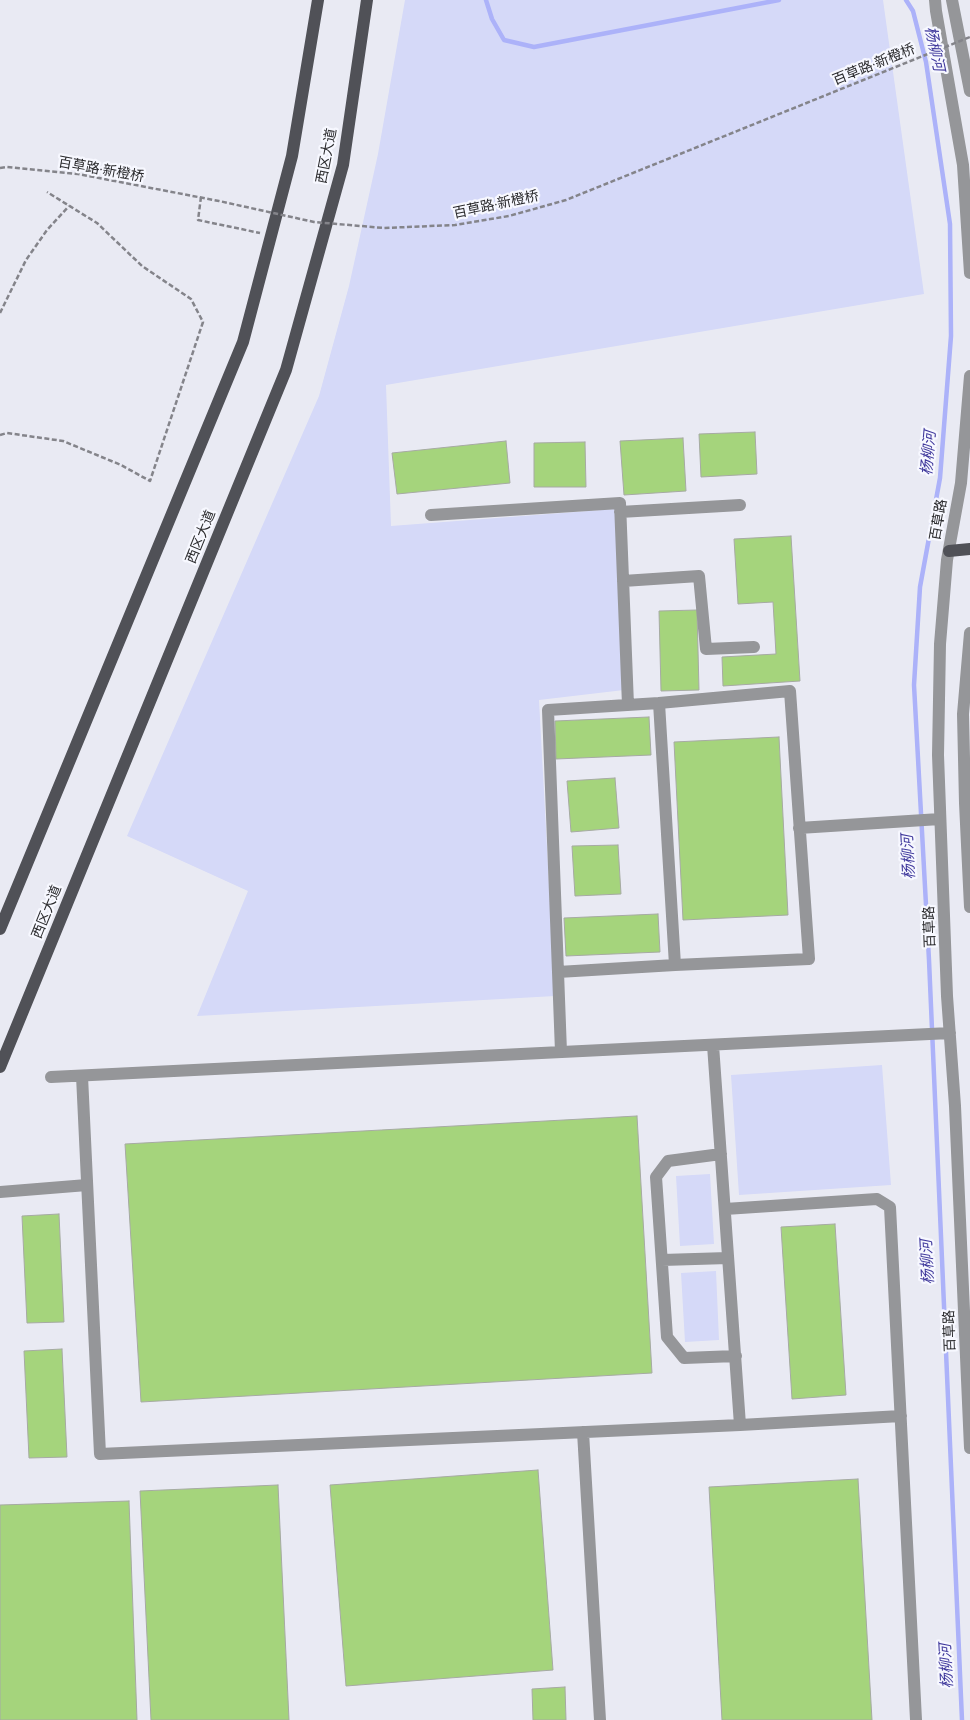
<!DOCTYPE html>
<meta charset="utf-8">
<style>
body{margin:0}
canvas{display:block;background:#e9eaf3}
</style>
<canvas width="970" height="1720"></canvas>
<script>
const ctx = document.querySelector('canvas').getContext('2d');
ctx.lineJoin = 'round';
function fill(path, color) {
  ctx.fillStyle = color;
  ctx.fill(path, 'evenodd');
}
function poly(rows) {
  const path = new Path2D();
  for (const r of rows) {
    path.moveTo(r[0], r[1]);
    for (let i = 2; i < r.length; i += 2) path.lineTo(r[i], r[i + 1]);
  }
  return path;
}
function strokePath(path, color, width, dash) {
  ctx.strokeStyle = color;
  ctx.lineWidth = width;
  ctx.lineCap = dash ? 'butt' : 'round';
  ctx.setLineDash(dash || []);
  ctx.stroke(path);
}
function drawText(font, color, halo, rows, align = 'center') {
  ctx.font = font + ' Manrope,"Noto Sans SC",sans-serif';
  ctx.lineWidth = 4.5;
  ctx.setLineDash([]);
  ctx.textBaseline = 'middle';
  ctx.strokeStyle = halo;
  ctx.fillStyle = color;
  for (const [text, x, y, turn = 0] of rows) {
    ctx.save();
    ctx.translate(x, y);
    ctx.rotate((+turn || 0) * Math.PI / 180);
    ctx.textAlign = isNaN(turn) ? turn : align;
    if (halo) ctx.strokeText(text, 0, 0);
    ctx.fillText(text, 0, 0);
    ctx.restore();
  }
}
const green = poly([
 [405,0,883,0,924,294,386,385,391,526,615,509,624,690,539,700,555,996,197,1016,248,891,127,836,319,396,349,286,378,154],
 [882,1065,891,1185,739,1195,731,1075],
 [710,1174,714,1244,680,1246,676,1176],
 [716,1271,719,1340,685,1342,681,1273]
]);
const stream = poly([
 [486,0,492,19,504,40,534,47,779,0],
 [906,0,913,11,926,62,950,224,951,336,940,478,920,587,914,685,929,960,962,1720]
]);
const building = poly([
 [755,432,757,474,701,477,699,434,755,432],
 [683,438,686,491,624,495,620,441,683,438],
 [506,441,510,483,397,494,392,453,506,441],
 [585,442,586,487,534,487,534,443,585,442],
 [791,536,800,681,723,686,722,657,776,654,773,602,738,604,734,539,791,536],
 [697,610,699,690,661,691,659,611,697,610],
 [649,717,651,755,556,759,555,721,649,717],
 [779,737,788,915,683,920,674,742,779,737],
 [615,778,619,828,571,832,567,781,615,778],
 [618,845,621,894,575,896,572,846,618,845],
 [658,914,660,952,566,956,564,918,658,914],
 [637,1116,652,1373,141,1402,125,1144,637,1116],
 [59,1214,64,1322,27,1323,22,1216,59,1214],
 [835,1224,846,1395,792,1399,781,1227,835,1224],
 [62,1349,67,1457,29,1458,24,1351,62,1349],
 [538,1470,553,1670,346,1686,330,1485,538,1470],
 [858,1479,872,1720,722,1720,709,1487,858,1479],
 [278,1485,289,1720,151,1720,140,1491,278,1485],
 [129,1501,137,1720,0,1720,0,1505,129,1501],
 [565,1687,566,1720,533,1720,532,1689,565,1687]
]);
const path = poly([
 [201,197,198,220,260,233],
 [0,313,26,260,47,230,69,206],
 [0,435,7,433,63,441,121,465,150,481,203,322,191,299,142,266,97,223,47,192]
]);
const minor = poly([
 [935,0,936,11,963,165,970,273],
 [952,0,970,91],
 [970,376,961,483,947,560,940,644,938,755,947,996,955,1106,970,1448],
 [620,512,740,505],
 [431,515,620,503,628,705],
 [623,581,699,576,706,649,754,647],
 [970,633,963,714,965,803,970,907],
 [659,703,790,691,809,959,675,965],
 [799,828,940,819],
 [558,972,675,965,659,703,548,710,558,972,561,1052],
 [82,1076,100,1454,740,1425,713,1045],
 [51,1077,950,1033],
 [721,1154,668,1161,656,1177,667,1337,684,1358,736,1356],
 [0,1192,87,1185],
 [725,1209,877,1199,890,1207,916,1720],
 [662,1260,728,1258],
 [740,1425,901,1416],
 [583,1432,600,1720]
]);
const major = poly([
 [949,551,970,549],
 [0,929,243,342,292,156,318,0],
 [0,1067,286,370,343,165,367,0]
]);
const pathBridge = poly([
 [0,168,7,167,78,174,219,201,314,222,384,228,455,225,509,216,566,200,970,37]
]);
const streetNames = [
 ["百草路·新橙桥",874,65,-22],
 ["西区大道",327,156,-79],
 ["百草路·新橙桥",101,170,10],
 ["百草路·新橙桥",496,205,-12],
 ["百草路",939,520,-80],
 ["西区大道",201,537,-68],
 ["西区大道",47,912,-68],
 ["百草路",930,927,-92],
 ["百草路",950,1331,-92]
];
const waterNames = [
 ["杨柳河",934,49,78],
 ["杨柳河",929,453,-85],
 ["杨柳河",909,857,-93],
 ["杨柳河",928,1262,-93],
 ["杨柳河",947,1666,-93]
];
fill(green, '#d5d9f8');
strokePath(stream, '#acb2f9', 4.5);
fill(building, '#a5d47c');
strokePath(building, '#a6aaa3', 1);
strokePath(path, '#84848a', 2.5, [5, 2.5]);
strokePath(minor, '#959699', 12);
strokePath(major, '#505157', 12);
strokePath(pathBridge, '#84848a', 2.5, [5, 2.5]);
drawText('14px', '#2a2a2d', '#f7f8ff', streetNames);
drawText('italic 15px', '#3f389c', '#f7f8ff', waterNames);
</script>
